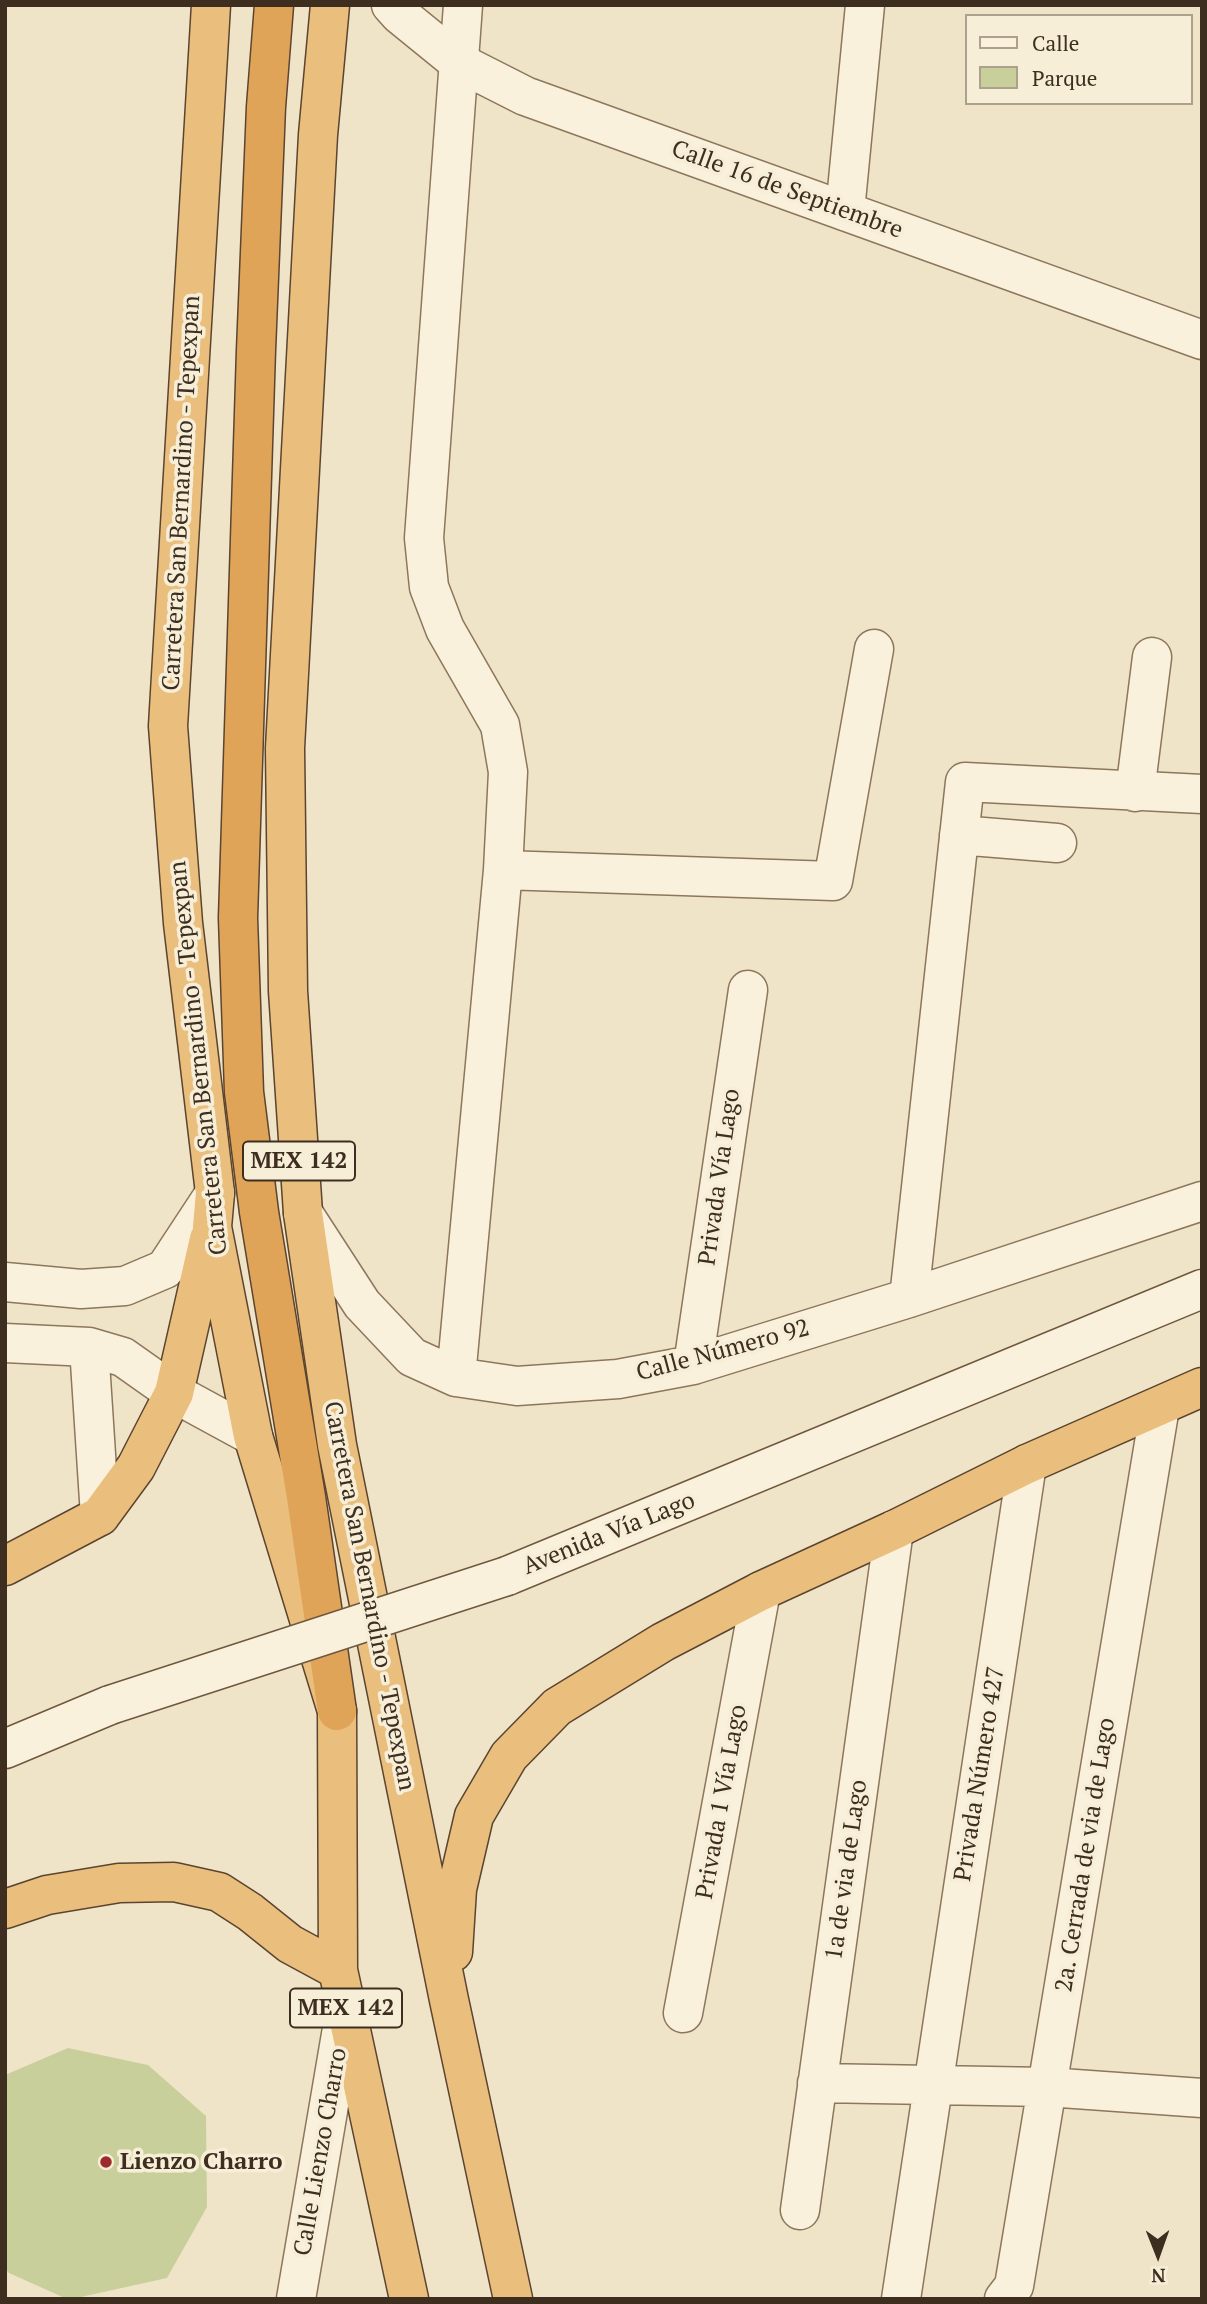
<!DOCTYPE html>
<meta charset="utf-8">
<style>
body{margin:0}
#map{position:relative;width:1207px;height:2304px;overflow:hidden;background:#f0e4c8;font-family:"PT Serif",serif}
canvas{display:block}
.frame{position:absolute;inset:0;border:7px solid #3d2e20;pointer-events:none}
.legend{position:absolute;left:965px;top:14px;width:228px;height:91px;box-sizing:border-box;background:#f7eed8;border:2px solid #ada18e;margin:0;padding:9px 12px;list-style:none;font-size:21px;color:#3d2e20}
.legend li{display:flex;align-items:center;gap:14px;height:35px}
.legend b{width:35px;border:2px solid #ada18e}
.north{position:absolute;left:1123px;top:2220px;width:70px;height:70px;-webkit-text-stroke:5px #f7eed8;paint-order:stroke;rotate:179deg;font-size:19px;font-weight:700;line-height:28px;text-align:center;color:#3d2e20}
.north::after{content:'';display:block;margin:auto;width:24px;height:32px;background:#3d2e20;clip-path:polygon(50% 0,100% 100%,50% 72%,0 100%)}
</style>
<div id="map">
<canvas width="1207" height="2304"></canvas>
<div class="frame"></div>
<ul class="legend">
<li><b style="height:9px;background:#faf1dc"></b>Calle</li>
<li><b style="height:19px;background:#c9cf9b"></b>Parque</li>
</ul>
<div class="north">N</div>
</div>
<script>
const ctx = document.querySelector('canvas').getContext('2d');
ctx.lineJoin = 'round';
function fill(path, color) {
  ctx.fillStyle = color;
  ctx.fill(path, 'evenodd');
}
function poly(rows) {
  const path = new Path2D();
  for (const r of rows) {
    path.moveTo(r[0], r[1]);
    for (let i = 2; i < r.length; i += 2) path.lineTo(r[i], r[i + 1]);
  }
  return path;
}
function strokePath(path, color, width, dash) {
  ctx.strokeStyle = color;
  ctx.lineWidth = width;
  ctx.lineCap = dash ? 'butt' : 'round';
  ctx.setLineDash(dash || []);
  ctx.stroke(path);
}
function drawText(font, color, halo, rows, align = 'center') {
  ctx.font = font + ' "PT Serif",serif';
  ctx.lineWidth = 7;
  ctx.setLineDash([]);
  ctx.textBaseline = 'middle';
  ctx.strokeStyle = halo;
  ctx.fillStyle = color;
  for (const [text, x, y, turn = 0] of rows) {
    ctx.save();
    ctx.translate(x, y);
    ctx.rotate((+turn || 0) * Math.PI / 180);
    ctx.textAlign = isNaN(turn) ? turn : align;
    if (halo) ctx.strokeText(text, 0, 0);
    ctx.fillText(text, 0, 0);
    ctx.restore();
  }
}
const green = poly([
 [68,2048,148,2065,206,2116,207,2207,167,2278,72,2299,67,2299,9,2273,5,2269,5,2075]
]);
const minor = poly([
 [845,211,865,5],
 [1135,792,1152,657],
 [959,835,1057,843],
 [503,870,833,881,874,649],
 [303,1213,362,1304,412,1357,456,1377,517,1386,618,1379,693,1365,909,1298,1202,1201],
 [5,1282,81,1289,125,1286,165,1269,215,1193],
 [909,1298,965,782,1202,794],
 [5,1343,89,1347,123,1357,174,1393,253,1436],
 [89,1347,100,1516],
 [693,1365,748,990],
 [456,1377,503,870,508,772,500,725,445,629,429,587,424,538,463,5],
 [683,2013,761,1591],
 [817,2083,1047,2087,1202,2098],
 [800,2210,894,1530],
 [296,2299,346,2005],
 [901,2299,1027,1464],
 [1004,2299,1014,2286,1160,1407]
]);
const tertiary = poly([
 [391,5,399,14,458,62,525,96,1202,340]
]);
const secondary = poly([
 [507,1576,1202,1289],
 [5,1749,110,1705]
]);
const trunk = poly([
 [211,5,168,726,183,923,215,1193,212,1227,253,1436,337,1711,338,1970,409,2299],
 [330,5,318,135,285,748,288,991,303,1213,337,1445,449,2000,513,2299],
 [5,1566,100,1516,136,1467,174,1393,209,1239],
 [5,1909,47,1895,119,1883,174,1882,219,1892,250,1912,290,1944,338,1970],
 [453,1952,457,1889,474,1816,509,1756,557,1707,663,1642,761,1591,894,1530,1027,1464,1202,1387]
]);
const motorway = poly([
 [274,5,266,107,256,350,238,918,244,1092,259,1212,306,1497,337,1711]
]);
const secondaryBridge = poly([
 [110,1705,507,1576]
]);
const markers = [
 [106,2162,7,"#9e2a2b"]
];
const shields = [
 [299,1161,112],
 [346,2008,112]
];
const shieldNames = [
 ["MEX 142",299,1161],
 ["MEX 142",346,2008]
];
const streetNames = [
 ["Calle 16 de Septiembre",787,190,20],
 ["Carretera San Bernardino - Tepexpan",182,493,-87],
 ["Carretera San Bernardino - Tepexpan",199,1058,-96],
 ["Privada Vía Lago",720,1177,-82],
 ["Calle Número 92",723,1351,-15],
 ["Avenida Vía Lago",609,1534,-22],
 ["Carretera San Bernardino - Tepexpan",369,1596,79],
 ["Privada Número 427",980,1774,-81],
 ["Privada 1 Vía Lago",722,1802,-80],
 ["2a. Cerrada de via de Lago",1086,1855,-81],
 ["1a de via de Lago",847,1870,-82],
 ["Calle Lienzo Charro",321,2152,-80]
];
const poiNames = [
 ["Lienzo Charro",120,2162]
];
fill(green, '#c9cf9b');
strokePath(minor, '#8d765c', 41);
strokePath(tertiary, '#8d765c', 41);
strokePath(secondary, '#6f573f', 41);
strokePath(trunk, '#5b4430', 41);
strokePath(motorway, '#5b4430', 41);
strokePath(minor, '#faf1dc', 38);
strokePath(tertiary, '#faf1dc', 38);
strokePath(secondary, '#faf1dc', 38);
strokePath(trunk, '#eabe7c', 38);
strokePath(motorway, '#e0a458', 38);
strokePath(secondaryBridge, '#6f573f', 41, []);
strokePath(secondaryBridge, '#faf1dc', 38);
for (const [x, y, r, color] of markers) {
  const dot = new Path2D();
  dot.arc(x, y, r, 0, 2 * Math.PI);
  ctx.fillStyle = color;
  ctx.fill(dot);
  strokePath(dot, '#f7eed8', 2.5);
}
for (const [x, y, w] of shields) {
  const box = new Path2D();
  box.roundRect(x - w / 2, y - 19.5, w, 39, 5);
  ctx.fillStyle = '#f7eed8';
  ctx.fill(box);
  strokePath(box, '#3d2e20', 2);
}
drawText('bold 23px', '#3d2e20', null, shieldNames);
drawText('24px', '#3d2e20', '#f7eed8', streetNames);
drawText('bold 24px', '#3d2e20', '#f7eed8', poiNames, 'left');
</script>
